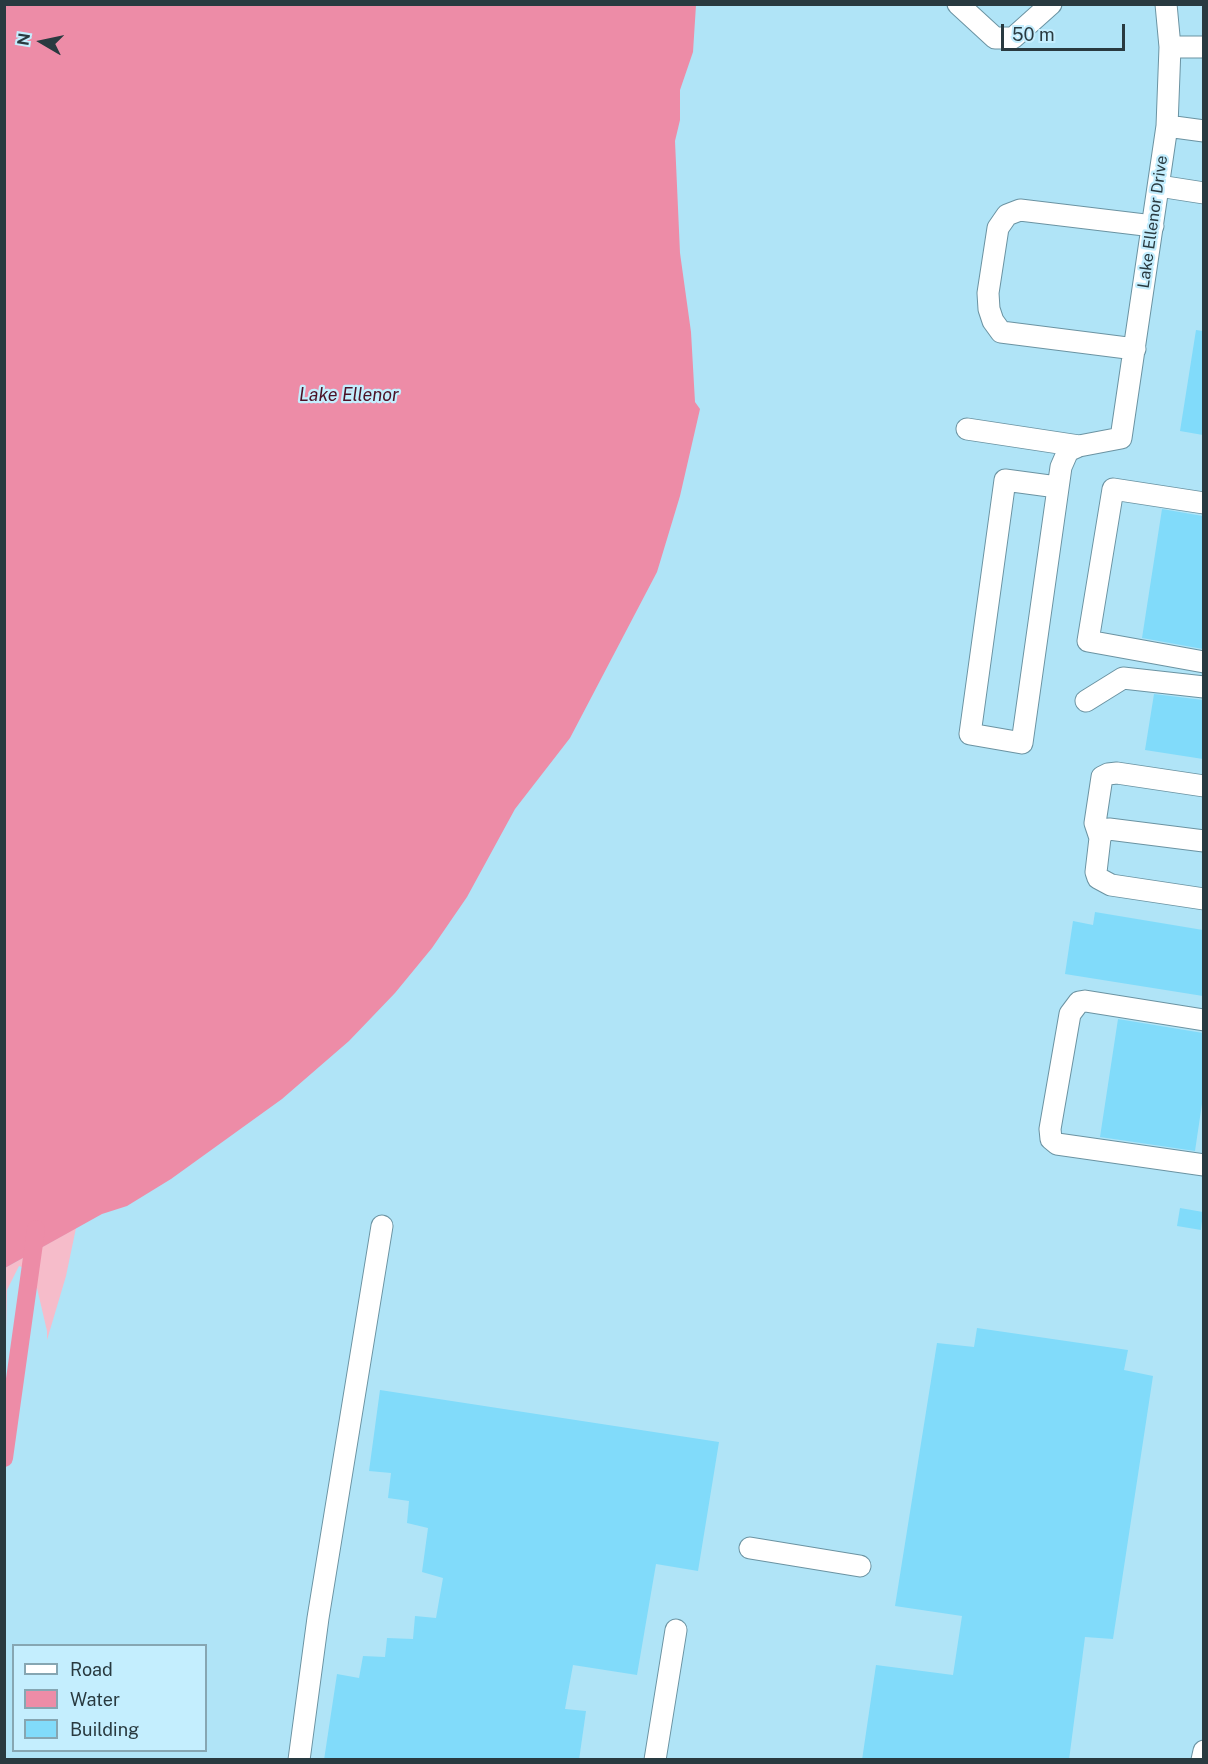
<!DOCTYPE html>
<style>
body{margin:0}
#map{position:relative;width:1208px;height:1764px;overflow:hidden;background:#c4eefe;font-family:"Public Sans",sans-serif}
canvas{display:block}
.frame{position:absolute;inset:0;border:6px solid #293a40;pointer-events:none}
.legend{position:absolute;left:12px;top:1644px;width:195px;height:108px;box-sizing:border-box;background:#c4eefe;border:2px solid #86a6b2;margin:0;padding:8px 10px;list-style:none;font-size:18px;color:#293a40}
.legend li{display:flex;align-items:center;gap:12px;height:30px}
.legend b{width:30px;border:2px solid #86a6b2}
.north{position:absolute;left:12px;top:12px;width:60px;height:60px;-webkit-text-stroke:4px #c4eefe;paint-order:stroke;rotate:279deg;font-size:16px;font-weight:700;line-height:24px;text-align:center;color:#293a40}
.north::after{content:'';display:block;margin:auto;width:21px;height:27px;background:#293a40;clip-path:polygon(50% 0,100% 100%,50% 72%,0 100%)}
.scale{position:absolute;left:1001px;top:24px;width:124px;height:27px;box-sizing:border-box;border:3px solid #293a40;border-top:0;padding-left:8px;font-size:18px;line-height:21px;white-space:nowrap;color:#293a40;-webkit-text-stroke:4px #c4eefe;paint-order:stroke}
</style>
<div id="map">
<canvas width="1208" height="1764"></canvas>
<div class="frame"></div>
<ul class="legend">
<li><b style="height:8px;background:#fff"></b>Road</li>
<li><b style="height:16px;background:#ed8ca7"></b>Water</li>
<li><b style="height:16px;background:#81dbfa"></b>Building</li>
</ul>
<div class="north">N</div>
<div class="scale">50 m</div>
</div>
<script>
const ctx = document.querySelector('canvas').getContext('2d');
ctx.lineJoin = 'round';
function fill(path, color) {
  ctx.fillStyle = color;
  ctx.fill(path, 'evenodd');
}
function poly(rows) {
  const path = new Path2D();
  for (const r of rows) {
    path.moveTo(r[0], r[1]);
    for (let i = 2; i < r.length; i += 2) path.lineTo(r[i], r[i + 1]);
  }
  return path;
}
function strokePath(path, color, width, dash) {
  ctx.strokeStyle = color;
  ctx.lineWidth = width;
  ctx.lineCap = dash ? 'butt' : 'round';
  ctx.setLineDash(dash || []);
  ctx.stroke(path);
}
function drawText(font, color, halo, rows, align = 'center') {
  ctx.font = font + ' "Public Sans",sans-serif';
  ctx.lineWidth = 4.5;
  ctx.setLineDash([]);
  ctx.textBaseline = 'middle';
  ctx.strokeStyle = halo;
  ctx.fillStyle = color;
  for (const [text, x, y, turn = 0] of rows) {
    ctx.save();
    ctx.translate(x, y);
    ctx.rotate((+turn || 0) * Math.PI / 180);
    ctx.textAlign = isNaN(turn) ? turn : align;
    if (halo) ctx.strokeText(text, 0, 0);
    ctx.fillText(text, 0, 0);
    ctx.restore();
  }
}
const built = poly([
 [561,5,1203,5,1203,1759,5,1760,5,1192],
 [14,1646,206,1646,206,1750,14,1750]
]);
const green = poly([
 [76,1228,66,1276,47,1340,47,1331,33,1271,19,1266,7,1290,5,1375,5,1268]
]);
const water = poly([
 [5,4,696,5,693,52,680,90,680,120,675,141,680,253,691,332,695,402,700,409,680,496,657,572,570,738,515,809,467,897,432,948,395,993,349,1041,282,1099,171,1179,127,1206,102,1214,5,1268]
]);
const canal = poly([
 [4,1458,36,1229]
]);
const building = poly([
 [1196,330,1203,331,1203,435,1180,431],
 [1162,509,1203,516,1203,649,1142,638],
 [1154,694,1203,700,1203,759,1145,750],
 [1095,912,1203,930,1203,996,1065,974,1073,921,1093,925],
 [1118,1019,1203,1033,1203,1097,1195,1151,1100,1137],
 [1180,1208,1203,1212,1201,1230,1177,1226],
 [977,1328,1128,1350,1124,1370,1153,1376,1113,1639,1085,1637,1069,1760,862,1760,876,1665,953,1675,962,1616,895,1606,937,1343,974,1347],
 [380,1390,719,1442,698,1571,656,1564,637,1675,573,1665,565,1709,586,1711,579,1760,324,1760,337,1674,359,1678,363,1656,385,1657,387,1638,413,1639,415,1616,436,1618,443,1578,422,1572,428,1528,407,1523,409,1501,388,1498,391,1473,369,1471]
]);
const minor = poly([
 [958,4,995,38,1013,38,1051,4],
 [1170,47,1204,47],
 [1167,126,1204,131],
 [1159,186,1204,193],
 [1135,349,1001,332,993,321,989,309,988,293,998,228,1007,215,1020,210,1153,226],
 [967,429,1079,446],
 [1057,487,1005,480,970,734,1022,743,1061,467,1068,451,1079,446,1121,438,1167,126,1170,47,1166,4],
 [1204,503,1113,489,1088,641,1204,662],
 [1086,701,1123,678,1204,687],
 [1100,838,1095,823,1102,777,1108,774,1117,773,1204,786],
 [1204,841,1109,829,1103,832,1100,838,1096,872,1098,878,1111,885,1204,899],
 [1204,1020,1085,1001,1079,1002,1070,1014,1050,1129,1051,1139,1057,1144,1204,1165],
 [750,1548,860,1566],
 [299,1760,318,1618,382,1226],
 [655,1760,676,1630],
 [1202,1760,1204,1751]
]);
const streetNames = [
 ["Lake Ellenor Drive",1153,222,-82]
];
const waterNames = [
 ["Lake Ellenor",349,395]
];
fill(built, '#b0e4f7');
fill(green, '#f6bcca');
fill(water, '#ed8ca7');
strokePath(canal, '#ed8ca7', 18);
fill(building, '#81dbfa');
strokePath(minor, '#6b93a2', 23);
strokePath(minor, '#fff', 21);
drawText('16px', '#293a40', '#c4eefe', streetNames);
drawText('italic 18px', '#4c1126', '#c4eefe', waterNames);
</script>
